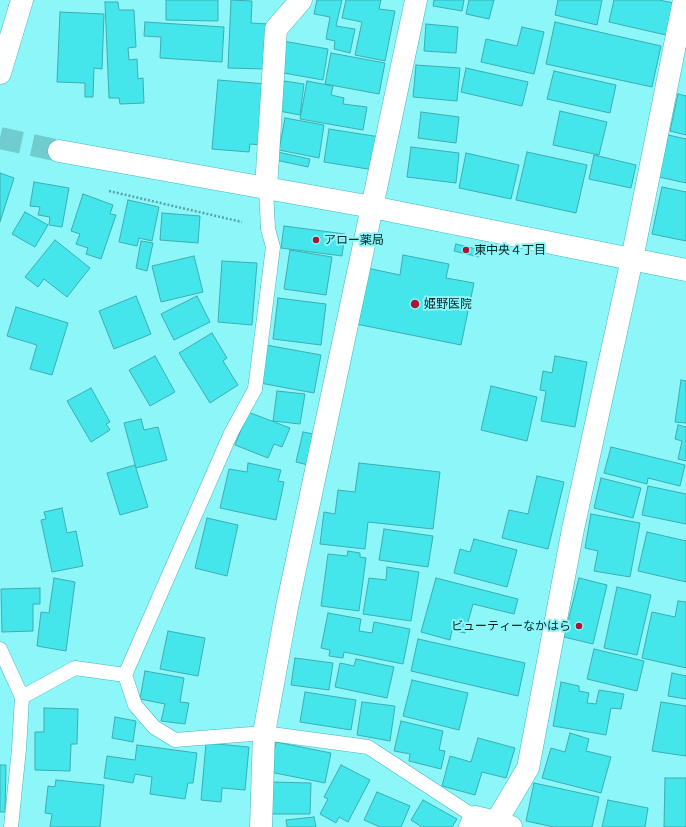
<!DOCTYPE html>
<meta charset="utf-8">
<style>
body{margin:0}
canvas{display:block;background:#8cf6f9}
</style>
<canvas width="686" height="827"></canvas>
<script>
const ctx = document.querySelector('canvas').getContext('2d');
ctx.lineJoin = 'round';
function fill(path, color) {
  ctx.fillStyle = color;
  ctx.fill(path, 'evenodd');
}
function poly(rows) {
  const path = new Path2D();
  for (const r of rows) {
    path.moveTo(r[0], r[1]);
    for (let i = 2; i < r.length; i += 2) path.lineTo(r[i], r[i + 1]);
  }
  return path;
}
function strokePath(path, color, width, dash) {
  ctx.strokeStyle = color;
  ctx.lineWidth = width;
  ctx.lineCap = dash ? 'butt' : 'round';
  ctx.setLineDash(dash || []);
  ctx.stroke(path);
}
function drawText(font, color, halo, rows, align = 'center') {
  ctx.font = font + ' Cabin,"Noto Sans JP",sans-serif';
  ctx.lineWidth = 4;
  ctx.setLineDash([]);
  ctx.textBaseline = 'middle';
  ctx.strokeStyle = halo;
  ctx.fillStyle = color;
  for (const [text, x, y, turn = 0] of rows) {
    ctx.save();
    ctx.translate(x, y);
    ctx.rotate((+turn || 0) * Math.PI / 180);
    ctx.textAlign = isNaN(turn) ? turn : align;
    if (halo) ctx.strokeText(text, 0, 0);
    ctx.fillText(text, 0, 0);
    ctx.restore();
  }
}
const building = poly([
 [166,0,218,0,218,21,166,20,166,0],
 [231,0,252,1,251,23,268,24,266,69,228,68,231,0],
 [317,0,342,0,336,26,355,29,350,53,334,49,335,41,326,39,330,17,314,14,317,0],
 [346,0,381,0,379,9,395,11,385,61,355,55,362,22,342,18,346,0],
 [434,0,464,0,462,11,433,6,434,0],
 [469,0,494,0,489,19,466,14,469,0],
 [558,0,602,0,597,25,555,15,558,0],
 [614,0,659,0,674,3,666,35,609,22,614,0],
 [105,2,118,2,119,10,134,10,136,47,128,48,129,60,137,59,138,79,143,78,144,103,120,104,119,98,109,98,105,2],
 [60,12,104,14,102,69,94,68,93,97,85,97,85,83,57,82,60,12],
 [145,22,224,27,222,62,160,58,161,37,144,36,145,22],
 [555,22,661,46,652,87,546,64,555,22],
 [426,24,458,27,456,53,424,51,426,24],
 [522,27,544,32,534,74,481,62,486,39,517,46,522,27],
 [283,41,328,49,323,80,278,72,283,41],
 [331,53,385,63,379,94,325,84,331,53],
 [416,65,460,68,457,101,413,97,416,65],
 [466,68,528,82,522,106,461,92,466,68],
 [554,71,616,85,610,113,547,99,554,71],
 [218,80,266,84,262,145,250,144,249,152,212,149,218,80],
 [284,81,304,84,300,115,279,111,284,81],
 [307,81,333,86,331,95,344,98,343,104,367,107,363,130,300,119,307,81],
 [678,94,686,96,686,135,670,131,678,94],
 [560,111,607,122,599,155,553,145,560,111],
 [421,112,459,117,456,143,418,138,421,112],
 [285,118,324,125,319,158,279,150,285,118],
 [329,129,380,137,374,170,324,162,329,129],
 [668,135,686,139,686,183,659,177,668,135],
 [411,147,459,153,456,183,407,177,411,147],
 [273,151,310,159,308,167,271,159,273,151],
 [527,152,587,165,576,213,516,200,527,152],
 [466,153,519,165,511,199,459,188,466,153],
 [594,155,636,165,631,188,589,179,594,155],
 [0,173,14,178,0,222,0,173],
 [34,182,69,188,62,227,49,225,50,217,38,215,40,207,30,206,34,182],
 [662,187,686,192,686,241,652,234,662,187],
 [83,194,113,205,110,214,116,215,101,259,86,254,88,248,76,244,80,234,71,231,83,194],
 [128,200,159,207,152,241,139,238,137,246,119,242,128,200],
 [25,212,48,225,35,247,12,234,25,212],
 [162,213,200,216,198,243,160,240,162,213],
 [284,226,345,234,342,256,281,248,284,226],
 [55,240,90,268,67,297,44,279,38,287,25,277,55,240],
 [141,241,153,243,147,271,136,268,141,241],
 [456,244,480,250,479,257,454,251,456,244],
 [290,250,332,257,326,295,284,289,290,250],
 [403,255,449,264,446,278,474,283,461,345,356,324,367,268,400,275,403,255],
 [194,256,203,292,161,302,152,266,194,256],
 [222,261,257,263,252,325,218,322,222,261],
 [136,296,151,334,114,349,99,311,136,296],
 [197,296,210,322,174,340,161,314,197,296],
 [278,298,326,304,321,345,273,339,278,298],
 [16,307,68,323,52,375,30,369,37,345,7,336,16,307],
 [212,333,227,358,223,361,238,385,210,403,179,353,212,333],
 [266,345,321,355,314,393,260,383,266,345],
 [155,356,175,392,150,406,129,370,155,356],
 [555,356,587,362,575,427,541,421,546,391,540,390,543,371,552,373,555,356],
 [681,380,686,381,686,423,675,422,681,380],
 [491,386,537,397,527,441,481,430,491,386],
 [91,388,110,422,106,424,110,430,91,442,67,401,91,388],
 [277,391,305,394,300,424,273,421,277,391],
 [248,412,290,428,282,447,274,444,268,458,235,445,248,412],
 [141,419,144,430,158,427,167,460,136,468,124,423,141,419],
 [678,425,686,427,686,461,678,459,682,441,675,439,678,425],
 [303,432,319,435,312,466,296,462,303,432],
 [611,447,685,465,680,486,648,478,647,484,604,473,611,447],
 [248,463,281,470,278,481,284,482,276,520,220,508,229,469,247,472,248,463],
 [359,463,440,472,433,529,368,522,365,549,320,544,324,512,335,514,338,490,355,492,359,463],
 [135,465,148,507,120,515,107,473,135,465],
 [537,476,564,482,548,549,502,538,509,510,528,514,537,476],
 [601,478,641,488,633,518,594,508,601,478],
 [648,486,686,494,686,524,642,515,648,486],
 [62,508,67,533,76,531,83,566,52,572,41,520,46,519,44,512,62,508],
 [591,514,640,523,630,577,594,571,598,551,585,548,591,514],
 [207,518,238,525,227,576,195,568,207,518],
 [384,529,433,536,428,567,379,560,384,529],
 [647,532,686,541,686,582,638,571,647,532],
 [474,539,517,550,507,587,454,573,460,549,470,552,474,539],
 [348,551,360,553,360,557,366,558,359,611,321,606,328,554,347,556,348,551],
 [387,567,419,572,411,621,363,614,369,578,386,580,387,567],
 [54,578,75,582,66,651,37,646,41,612,49,613,54,578],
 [436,578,518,599,514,614,473,604,465,633,452,630,450,640,421,632,436,578],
 [579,578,607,585,593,644,564,637,579,578],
 [617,587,651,595,637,655,604,648,617,587],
 [40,588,40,604,33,604,33,631,2,632,1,589,40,588],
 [678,601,686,602,686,668,642,658,652,612,675,617,678,601],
 [328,613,361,619,359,631,372,633,374,622,410,629,403,664,344,652,343,658,329,656,330,650,321,648,328,613],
 [168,631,205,638,198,676,160,669,168,631],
 [418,639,525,663,518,696,411,671,418,639],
 [594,649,644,661,637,691,587,679,594,649],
 [295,658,333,663,329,690,291,685,295,658],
 [356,659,394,667,387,698,335,687,340,663,354,666,356,659],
 [145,671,184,678,180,702,189,703,185,724,161,721,165,704,140,699,145,671],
 [672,673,686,676,686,699,668,696,672,673],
 [412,680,468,693,459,730,403,716,412,680],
 [561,682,579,686,579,691,589,693,587,703,596,704,599,690,624,694,621,709,611,708,606,735,553,726,561,682],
 [305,692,356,700,351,730,300,722,305,692],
 [362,702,395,706,390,741,357,735,362,702],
 [661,702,686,706,686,756,652,751,661,702],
 [44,708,78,709,77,744,71,744,70,771,35,770,35,732,44,732,44,708],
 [115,717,136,721,133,742,112,738,115,717],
 [401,721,443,731,439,750,445,751,441,769,409,761,410,754,394,751,401,721],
 [570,733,589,739,586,751,611,757,601,793,542,778,551,748,565,752,570,733],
 [478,738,515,748,506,778,482,772,475,795,442,786,450,756,471,762,478,738],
 [276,742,331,753,325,783,270,772,276,742],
 [206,743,249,747,245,790,222,788,221,802,201,800,206,743],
 [137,745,197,753,193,783,188,783,185,799,150,794,152,777,135,774,133,783,104,778,107,756,135,760,137,745],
 [0,765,6,765,5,812,0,812,0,765],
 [341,765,370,780,348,822,339,817,336,823,320,814,328,799,324,797,341,765],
 [665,778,686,778,686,827,664,827,665,778],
 [56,780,104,785,100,827,50,827,52,814,45,813,48,786,55,787,56,780],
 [271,782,311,783,310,814,270,814,271,782],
 [534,783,599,797,592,827,554,827,526,821,534,783],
 [377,792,410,806,401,827,380,827,364,820,377,792],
 [423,800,457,819,452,827,422,827,411,820,423,800],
 [608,800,648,808,645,827,602,827,608,800],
 [314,817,316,827,287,827,286,820,314,817]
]);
const secondaryTunnel = poly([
 [0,138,59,151]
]);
const path = poly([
 [109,191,242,222]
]);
const lane = poly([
 [266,188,268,229,273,247,255,389,231,433,125,675,135,705,154,727,175,740,264,733,368,747,475,817],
 [0,649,22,697],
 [11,827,19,749,22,697,75,668,125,675]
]);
const street = poly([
 [0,73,22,0],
 [266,188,276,29,301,0],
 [496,822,528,768,573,529,632,259,684,0],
 [261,827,264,733,287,607,416,0],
 [470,827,475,817,496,822,511,827]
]);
const secondary = poly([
 [59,151,372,207,686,270]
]);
const markers = [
 [316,240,4,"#ac1634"],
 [466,250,4,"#ac1634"],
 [415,304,5,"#ac1634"],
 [579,626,4,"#ac1634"]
];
const poiNames = [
 ["アロー薬局",324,240],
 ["東中央４丁目",474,250],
 ["姫野医院",424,304],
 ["ビューティーなかはら",571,626,"right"]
];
fill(building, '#44e6eb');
strokePath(building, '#3dadb0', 1);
strokePath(secondaryTunnel, '#70cccf', 22, [22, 11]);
strokePath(lane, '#48b6ba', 15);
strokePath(street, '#48b6ba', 23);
strokePath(secondary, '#48b6ba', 23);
strokePath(path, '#56a4a6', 2.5, [2, 2]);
strokePath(lane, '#fff', 14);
strokePath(street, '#fff', 22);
strokePath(secondary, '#fff', 22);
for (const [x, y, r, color] of markers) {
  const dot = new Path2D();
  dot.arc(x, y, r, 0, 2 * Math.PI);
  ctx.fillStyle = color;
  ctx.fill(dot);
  strokePath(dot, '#8cf6f9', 1.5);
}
drawText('12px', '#012425', '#8cf6f9', poiNames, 'left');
</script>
